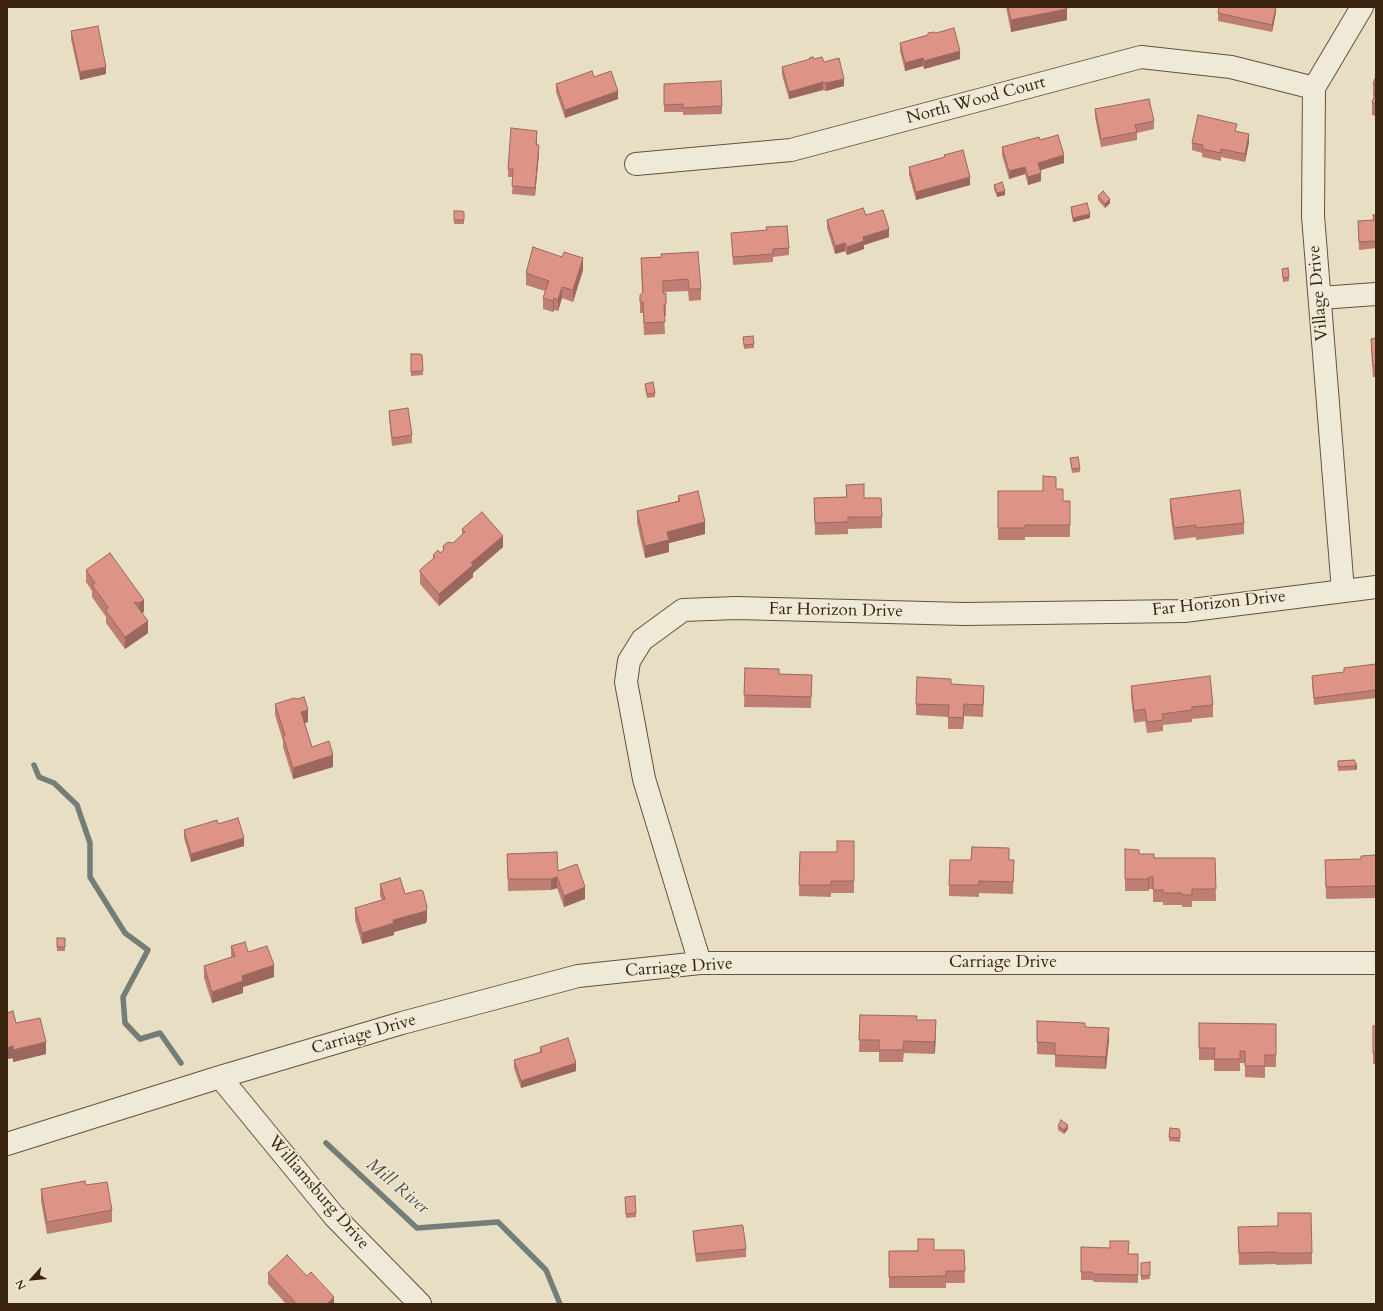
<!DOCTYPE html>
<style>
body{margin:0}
#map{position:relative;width:1383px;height:1311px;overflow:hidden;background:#e7dec3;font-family:Cardo,serif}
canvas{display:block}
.frame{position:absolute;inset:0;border:8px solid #3a2410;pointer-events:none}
.north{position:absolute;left:12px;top:1259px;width:40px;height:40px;-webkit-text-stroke:3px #efead8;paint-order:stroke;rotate:243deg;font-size:11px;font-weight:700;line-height:16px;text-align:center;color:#3a2410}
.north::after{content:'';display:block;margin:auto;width:14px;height:18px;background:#3a2410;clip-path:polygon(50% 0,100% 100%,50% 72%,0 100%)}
</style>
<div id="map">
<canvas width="1383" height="1311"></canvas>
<div class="frame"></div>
<div class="north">N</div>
</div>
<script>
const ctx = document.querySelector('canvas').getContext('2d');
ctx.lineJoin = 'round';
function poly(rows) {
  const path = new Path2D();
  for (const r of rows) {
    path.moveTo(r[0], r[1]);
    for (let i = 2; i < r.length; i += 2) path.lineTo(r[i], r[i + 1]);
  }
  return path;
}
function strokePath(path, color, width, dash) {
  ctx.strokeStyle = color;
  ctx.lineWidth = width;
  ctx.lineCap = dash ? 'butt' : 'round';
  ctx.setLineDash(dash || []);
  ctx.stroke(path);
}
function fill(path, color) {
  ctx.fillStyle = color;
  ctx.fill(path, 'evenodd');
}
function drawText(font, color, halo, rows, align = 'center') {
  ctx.font = font + ' Cardo,serif';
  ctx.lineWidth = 3;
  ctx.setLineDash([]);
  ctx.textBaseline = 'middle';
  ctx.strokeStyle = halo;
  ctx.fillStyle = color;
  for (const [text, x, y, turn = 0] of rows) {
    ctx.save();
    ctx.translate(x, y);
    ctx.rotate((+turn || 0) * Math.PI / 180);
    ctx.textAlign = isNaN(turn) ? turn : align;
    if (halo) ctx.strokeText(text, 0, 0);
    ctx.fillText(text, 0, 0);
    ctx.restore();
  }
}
const stream = poly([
 [34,765,39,777,54,783,77,805,90,843,90,877,125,933,148,950,123,997,125,1023,140,1039,160,1033,181,1063],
 [326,1143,417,1228,498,1222,546,1270,560,1304]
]);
const minor = poly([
 [636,164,791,150,1141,57,1231,67,1314,88],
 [1320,298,1376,294],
 [1343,591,1313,216,1314,88,1362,7],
 [700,963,644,779,626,682,629,661,642,640,683,610,736,608,964,614,1184,611,1376,587],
 [220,1077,334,1216,420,1304],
 [7,1144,220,1077,402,1023,578,976,700,963,1376,963]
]);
const wall = poly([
 [1006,7,1067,7,1067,20,1011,32],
 [1276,7,1276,12,1272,32,1218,21,1218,13],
 [71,31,106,74,80,80,71,39],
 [928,33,960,59,924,69,923,66,905,71,900,51,900,43,928,35],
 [814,59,824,62,844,86,826,91,823,90,789,99,782,75,782,67],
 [1376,76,1376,116,1372,115,1372,103,1374,96,1373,96,1373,84],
 [594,77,618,99,565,118,556,92,556,84],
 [664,84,722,106,722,114,683,115,683,112,664,112],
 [1095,109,1154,121,1154,129,1137,133,1137,140,1101,147,1095,117],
 [1237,132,1249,142,1245,162,1221,157,1221,161,1202,157,1202,153,1192,150,1192,143],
 [537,139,537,145,539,153,535,196,512,194,513,177,508,177,508,169],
 [1040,140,1064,163,1040,170,1041,181,1028,185,1025,174,1009,179,1002,155,1002,147],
 [944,155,970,185,916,200,909,175,909,167,944,157],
 [994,185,1005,195,997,197,994,189],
 [1098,196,1110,203,1105,208,1098,200],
 [1071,207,1090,218,1073,222,1071,211],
 [454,211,464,212,464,224,454,224],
 [866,215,889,237,864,245,864,249,847,255,845,251,835,254,827,228,827,220],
 [1373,215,1376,215,1376,248,1359,250,1358,221,1373,220],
 [731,233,789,248,789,255,773,257,773,262,733,265],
 [661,257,701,289,701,300,689,301,688,291,663,292,666,304,666,316,664,316,665,334,644,335,643,313,640,313,640,295,642,292,641,258],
 [1282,269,1289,277,1289,281,1283,282],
 [583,270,573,302,562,298,558,311,554,310,553,312,543,309,543,298,545,291,526,285,526,273],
 [743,337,754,344,754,348,744,349],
 [1376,338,1376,377,1373,377,1371,350,1371,339],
 [411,354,422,355,423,375,411,376],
 [645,384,655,393,655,397,647,398,645,388],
 [389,411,412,435,412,443,392,446,389,418],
 [1070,458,1080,468,1080,472,1072,473],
 [846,485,864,498,882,517,882,528,848,529,848,534,815,535,814,498,846,497],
 [1056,489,1063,501,1070,501,1070,537,1025,537,1025,540,998,540,998,491,1043,491],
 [678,496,705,534,669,543,669,552,645,558,637,523,637,511,678,501],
 [1170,499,1244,523,1244,534,1196,540,1196,537,1174,540,1170,510],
 [462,529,503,547,473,573,473,577,439,606,420,584,420,570,433,559,433,555,440,553,443,551,443,546,453,543,462,535],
 [86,570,144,600,144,612,142,613,148,633,125,649,106,623,106,617,92,597,92,591,86,582],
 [1376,664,1376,698,1314,705,1312,684,1312,676,1344,672,1344,668],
 [745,668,779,674,812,675,811,708,744,707],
 [951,684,984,697,983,717,964,716,963,729,948,729,948,717,916,715,916,704],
 [1131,686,1213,705,1213,717,1192,719,1192,722,1163,725,1163,731,1147,733,1145,721,1134,723,1131,697],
 [275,704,308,722,305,723,312,747,333,767,293,779,283,747,283,741,275,715],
 [1354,760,1357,769,1355,770,1338,771,1338,761],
 [184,830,244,846,191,862,184,838],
 [854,841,854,893,831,893,831,897,799,896,800,852,837,852],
 [1125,849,1139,854,1154,858,1215,858,1216,901,1192,901,1192,907,1182,907,1182,905,1163,905,1163,902,1153,902,1153,889,1149,889,1148,891,1125,891],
 [507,854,558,871,585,899,564,907,557,888,551,890,508,891],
 [1376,855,1376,898,1326,899,1325,860,1361,859],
 [971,860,1014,860,1013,894,979,893,979,897,949,896,949,885],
 [380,884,405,894,427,919,426,923,394,932,394,935,362,944,355,920,355,908,382,900,380,896],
 [57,938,65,938,65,951,57,951],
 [231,946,248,952,274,977,243,987,243,993,212,1003,204,978,204,966,231,957],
 [7,1013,16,1023,46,1054,13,1062,13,1058,7,1059],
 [860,1015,916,1020,936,1020,935,1052,934,1054,904,1053,903,1062,879,1062,879,1052,859,1052],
 [1199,1023,1276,1024,1276,1067,1265,1067,1265,1078,1245,1077,1245,1063,1240,1063,1240,1071,1214,1071,1214,1060,1199,1060],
 [1373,1026,1376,1026,1376,1064,1373,1064],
 [1085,1027,1109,1040,1106,1068,1105,1069,1055,1067,1055,1055,1037,1054,1037,1042],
 [540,1047,576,1071,521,1088,514,1068,514,1060,540,1052],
 [1058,1126,1068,1129,1064,1134,1058,1130],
 [1170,1128,1180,1132,1180,1142,1169,1141],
 [86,1185,112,1210,112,1222,47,1234,41,1201,41,1189],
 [625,1197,636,1213,636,1217,626,1218],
 [1238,1227,1312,1253,1312,1264,1277,1265,1275,1264,1239,1265],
 [693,1231,746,1249,746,1257,696,1262,693,1238],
 [1081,1247,1128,1254,1138,1254,1138,1283,1094,1282,1092,1280,1081,1280],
 [964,1250,965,1283,946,1283,946,1288,889,1288,889,1251],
 [1141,1263,1150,1275,1150,1279,1141,1280],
 [268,1273,307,1276,334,1304,286,1304,268,1284]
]);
const shadedWall = poly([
 [1276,7,1276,12,1272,32,1272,25],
 [1067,9,1067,20,1011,32,1011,20],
 [960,51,960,59,924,69,924,61],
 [923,58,923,66,905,71,905,63],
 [106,67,106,74,80,80,80,72],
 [844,79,844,86,826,91,826,83],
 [823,82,823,90,789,99,789,92],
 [618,91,618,99,565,118,565,110],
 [1249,134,1249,142,1245,162,1245,154],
 [539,145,539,153,535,196,535,188],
 [1064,155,1064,163,1038,171,1038,163],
 [1025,167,1025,174,1009,179,1009,171],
 [1041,173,1041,181,1028,185,1028,177],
 [970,177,970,185,916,200,916,192],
 [1005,191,1005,195,997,197,997,193],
 [1110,199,1110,203,1105,208,1105,204],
 [1090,214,1090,218,1073,222,1073,218],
 [889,229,889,237,864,245,864,249,847,255,847,247,863,237],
 [845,243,845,251,835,254,835,246],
 [583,258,583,270,573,302,573,290],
 [562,287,562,298,558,311,558,300],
 [554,298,554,310,553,312,553,301],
 [705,522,705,534,669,543,669,552,645,558,645,546,667,532],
 [503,536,503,547,473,573,473,577,439,606,439,594,471,563],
 [144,600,144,612,139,615,139,603],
 [148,621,148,633,125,649,125,637],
 [964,704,964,716,963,729,963,718],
 [308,710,308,722,301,724,301,712],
 [333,755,333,767,293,779,293,768],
 [1357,765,1357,769,1355,770,1355,766],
 [244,838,244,846,191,862,191,854],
 [557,877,557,888,551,890,551,879],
 [1149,877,1149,889,1148,891,1148,879],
 [585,887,585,899,564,907,564,896],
 [427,907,427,919,426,923,394,932,394,935,362,944,362,933],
 [274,965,274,977,243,987,243,993,212,1003,212,992,242,976],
 [1109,1028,1109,1040,1106,1068,1105,1069,1105,1057],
 [936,1032,935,1052,934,1054,934,1042],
 [46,1042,46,1054,13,1062,13,1050],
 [13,1046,13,1058,7,1059,7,1048],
 [576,1063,576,1071,521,1088,521,1081],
 [1068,1125,1068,1129,1064,1134,1064,1130],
 [334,1297,334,1304,327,1304]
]);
const building = poly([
 [1008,7,1067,7,1067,9,1011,20,1008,7],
 [1219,7,1276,7,1272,25,1218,13,1219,7],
 [98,26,106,67,80,72,71,31,98,26],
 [954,28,960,51,924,61,923,58,905,63,900,43,928,35,928,33,934,32,936,33,954,28],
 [813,57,814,59,822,57,824,62,839,58,844,79,826,83,823,82,789,92,782,67,810,59,809,58,813,57],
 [592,71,594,77,611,71,618,91,565,110,556,84,592,71],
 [1376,76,1376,85,1373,84,1376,76],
 [721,81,722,106,683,108,683,104,664,105,664,84,721,81],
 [1376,91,1376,104,1372,103,1376,91],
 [1149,99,1154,121,1135,125,1137,132,1101,139,1095,109,1149,99],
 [1198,115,1237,124,1235,131,1249,134,1245,154,1221,149,1221,153,1202,149,1203,145,1192,143,1198,115],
 [511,128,537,131,536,145,539,145,535,188,512,186,513,169,508,169,511,128],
 [1058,135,1064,155,1038,163,1041,173,1028,177,1025,167,1009,171,1002,147,1039,137,1040,140,1058,135],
 [963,150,970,177,916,192,909,167,945,157,944,155,963,150],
 [1002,182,1005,191,997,193,994,185,1002,182],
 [1103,191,1110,199,1105,204,1098,196,1103,191],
 [1087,203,1090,214,1073,218,1071,207,1087,203],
 [863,208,866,215,883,210,889,229,863,237,864,241,847,247,845,243,835,246,827,220,863,208],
 [454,211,462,211,464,212,464,220,454,220,454,211],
 [1373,215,1376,215,1376,241,1359,242,1358,221,1374,220,1373,215],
 [787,226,789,248,773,249,773,254,733,257,731,233,767,230,766,227,787,226],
 [533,247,562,257,564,252,583,258,573,290,562,287,558,300,554,298,553,301,543,298,549,281,526,273,533,247],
 [698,252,701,289,689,289,688,279,663,281,663,293,666,293,666,304,664,304,665,322,644,323,643,302,640,302,640,295,643,292,641,258,662,257,661,254,698,252],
 [1288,268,1289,277,1283,278,1282,269,1288,268],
 [753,336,754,344,744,345,743,337,753,336],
 [1376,338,1376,365,1373,366,1371,339,1376,338],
 [411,354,420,354,422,355,423,371,411,372,411,354],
 [653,382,655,393,647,394,645,384,653,382],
 [408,408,412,435,392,438,389,411,408,408],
 [1078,457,1080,468,1072,469,1070,458,1078,457],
 [1043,476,1056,477,1056,489,1063,489,1063,501,1070,501,1070,525,1025,525,1025,528,998,528,998,491,1043,491,1043,476],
 [864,484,864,498,881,498,882,517,848,517,848,522,815,523,814,498,847,497,846,485,864,484],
 [1240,490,1244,523,1196,528,1196,525,1174,528,1170,499,1240,490],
 [698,491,705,522,667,532,669,540,645,546,637,511,680,501,678,496,698,491],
 [482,512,503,536,471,563,473,565,439,594,420,572,420,570,435,557,433,555,438,550,440,553,444,550,443,546,448,542,453,543,465,532,462,529,482,512],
 [110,553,144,600,139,603,134,602,148,621,125,637,106,611,108,607,92,585,95,583,86,570,110,553],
 [1376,664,1376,690,1314,698,1312,676,1344,672,1344,668,1376,664],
 [745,668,779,669,779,674,812,675,811,697,744,695,745,668],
 [1210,676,1213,705,1192,707,1192,710,1162,714,1163,720,1147,722,1145,709,1134,711,1131,686,1210,676],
 [917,677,951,679,951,684,984,686,983,705,964,704,963,718,948,717,949,705,916,704,917,677],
 [304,697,308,710,301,712,312,747,329,741,333,755,293,768,283,736,285,735,275,704,294,698,297,699,304,697],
 [1354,760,1357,765,1355,766,1338,767,1338,761,1354,760],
 [238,818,244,838,191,854,184,830,217,820,218,824,238,818],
 [837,841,854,841,854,881,831,881,831,885,799,885,800,852,837,852,837,841],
 [972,847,1009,848,1009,860,1014,860,1013,882,979,881,979,885,949,885,950,860,971,860,972,847],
 [1125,849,1139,850,1139,854,1154,854,1154,858,1215,858,1216,889,1192,889,1192,895,1182,895,1182,893,1163,893,1163,890,1153,890,1153,877,1149,877,1148,879,1125,879,1125,849],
 [557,852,558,871,577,864,585,887,564,896,557,877,551,879,508,879,507,854,557,852],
 [1376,855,1376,886,1326,887,1325,860,1361,859,1361,856,1376,855],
 [400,878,405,894,420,890,423,891,427,907,426,911,393,920,394,923,362,933,355,908,385,899,380,884,400,878],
 [57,938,65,938,65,947,57,947,57,938],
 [245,942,248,952,267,946,274,965,242,976,243,981,212,992,204,966,235,956,231,946,245,942],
 [13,1011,16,1023,40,1018,46,1042,13,1050,13,1046,7,1048,7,1013,13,1011],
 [860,1015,917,1016,916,1020,936,1020,935,1040,934,1042,904,1041,903,1050,879,1050,879,1040,859,1040,860,1015],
 [1037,1021,1085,1023,1085,1027,1109,1028,1106,1056,1105,1057,1055,1055,1055,1043,1037,1042,1037,1021],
 [1199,1023,1276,1024,1276,1055,1265,1055,1265,1066,1245,1066,1245,1051,1240,1051,1240,1059,1214,1059,1215,1048,1199,1048,1199,1023],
 [1373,1026,1376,1026,1376,1052,1373,1053,1373,1026],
 [568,1038,576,1063,521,1081,514,1060,542,1052,540,1047,568,1038],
 [1061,1120,1068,1125,1064,1130,1058,1126,1061,1120],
 [1170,1128,1179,1129,1180,1132,1180,1138,1169,1137,1170,1128],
 [85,1181,86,1185,107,1182,112,1210,47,1222,41,1189,85,1181],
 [635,1196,636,1213,626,1214,625,1197,635,1196],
 [1278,1213,1311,1213,1312,1253,1277,1253,1275,1252,1239,1253,1238,1227,1278,1226,1278,1213],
 [742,1225,743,1226,746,1249,696,1254,693,1231,742,1225],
 [918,1239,934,1239,934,1250,964,1250,965,1271,946,1271,946,1276,889,1277,889,1251,918,1251,918,1239],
 [1110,1241,1129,1241,1128,1254,1138,1254,1138,1275,1094,1274,1092,1272,1081,1272,1081,1247,1110,1248,1110,1241],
 [287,1255,307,1276,311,1272,334,1297,327,1304,293,1304,295,1302,268,1273,287,1255],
 [1150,1262,1150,1275,1141,1276,1141,1263,1150,1262]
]);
const streetNames = [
 ["North Wood Court",976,101,-15],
 ["Village Drive",1319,293,-95],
 ["Far Horizon Drive",1219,604,-6],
 ["Far Horizon Drive",836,611,1],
 ["Carriage Drive",1003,963],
 ["Carriage Drive",679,968,-4],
 ["Carriage Drive",364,1035,-16],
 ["Williamsburg Drive",318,1193,49]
];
const waterNames = [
 ["Mill River",397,1187,40]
];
strokePath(stream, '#747e77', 5.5);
strokePath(minor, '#65523d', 24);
strokePath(minor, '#efead8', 22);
fill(wall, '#be7e73');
fill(shadedWall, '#9b675e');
fill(building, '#dd9386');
strokePath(building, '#9b675e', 1);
drawText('17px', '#3a2410', '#efead8', streetNames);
drawText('italic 18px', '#575144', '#efead8', waterNames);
</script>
